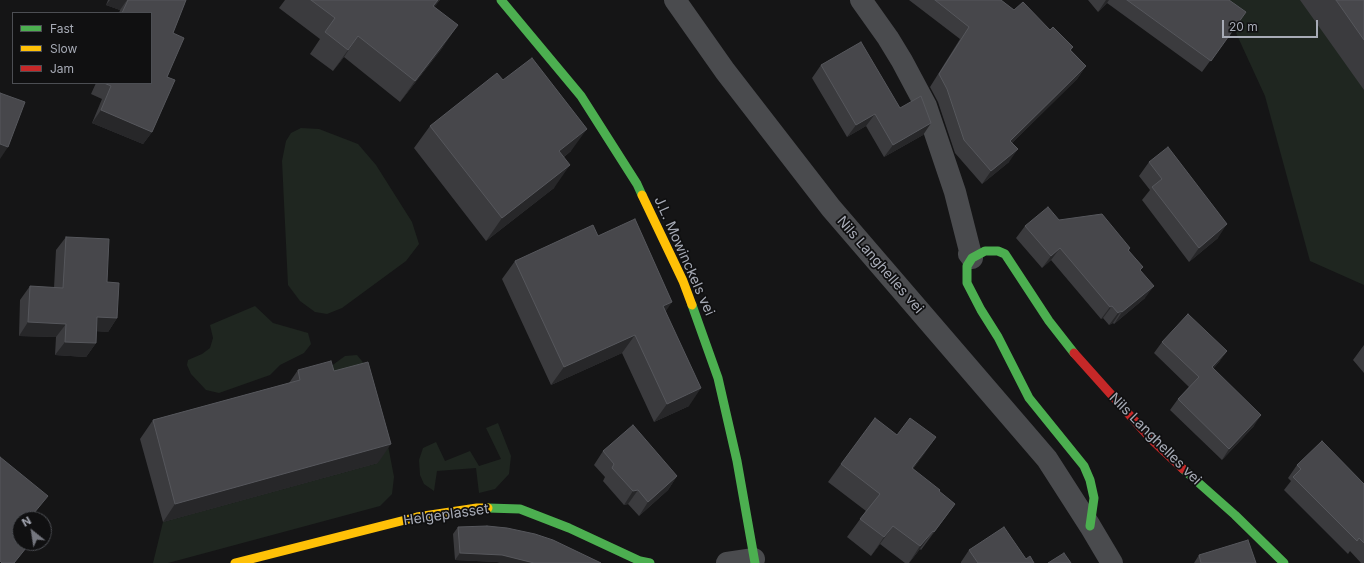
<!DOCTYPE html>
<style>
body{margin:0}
#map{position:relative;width:1364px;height:563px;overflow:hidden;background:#151516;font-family:Inter,sans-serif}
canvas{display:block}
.legend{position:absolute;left:12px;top:12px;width:140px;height:72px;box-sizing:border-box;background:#101011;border:1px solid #4c4e53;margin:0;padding:5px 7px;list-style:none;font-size:12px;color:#a7abb6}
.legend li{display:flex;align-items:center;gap:8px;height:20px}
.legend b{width:20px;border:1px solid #4c4e53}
.north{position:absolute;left:12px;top:511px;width:40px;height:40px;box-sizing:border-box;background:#101011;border:1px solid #4c4e53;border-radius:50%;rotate:330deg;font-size:11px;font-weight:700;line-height:16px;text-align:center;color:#a7abb6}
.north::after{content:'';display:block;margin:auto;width:14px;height:18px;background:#74767e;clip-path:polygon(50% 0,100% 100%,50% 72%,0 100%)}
.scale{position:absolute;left:1222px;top:20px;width:96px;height:18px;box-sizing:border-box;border:2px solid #a7abb6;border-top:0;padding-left:5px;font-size:12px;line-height:14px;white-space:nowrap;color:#a7abb6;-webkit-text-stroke:3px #101011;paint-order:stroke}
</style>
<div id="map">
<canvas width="1364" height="563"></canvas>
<ul class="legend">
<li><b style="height:5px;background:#4caf50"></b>Fast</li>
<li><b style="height:5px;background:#ffc107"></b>Slow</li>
<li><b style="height:5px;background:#c62828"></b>Jam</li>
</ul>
<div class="north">N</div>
<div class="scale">20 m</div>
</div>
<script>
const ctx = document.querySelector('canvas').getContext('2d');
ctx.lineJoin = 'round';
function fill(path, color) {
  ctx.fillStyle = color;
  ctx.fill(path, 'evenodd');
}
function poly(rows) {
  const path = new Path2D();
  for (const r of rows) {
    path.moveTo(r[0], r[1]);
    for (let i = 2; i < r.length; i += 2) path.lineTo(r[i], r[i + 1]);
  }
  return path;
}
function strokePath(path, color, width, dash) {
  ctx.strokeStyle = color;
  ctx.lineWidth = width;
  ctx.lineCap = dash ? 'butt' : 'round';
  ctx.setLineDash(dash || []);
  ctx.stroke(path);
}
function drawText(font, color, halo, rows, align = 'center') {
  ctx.font = font + ' Inter,sans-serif';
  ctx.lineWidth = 3.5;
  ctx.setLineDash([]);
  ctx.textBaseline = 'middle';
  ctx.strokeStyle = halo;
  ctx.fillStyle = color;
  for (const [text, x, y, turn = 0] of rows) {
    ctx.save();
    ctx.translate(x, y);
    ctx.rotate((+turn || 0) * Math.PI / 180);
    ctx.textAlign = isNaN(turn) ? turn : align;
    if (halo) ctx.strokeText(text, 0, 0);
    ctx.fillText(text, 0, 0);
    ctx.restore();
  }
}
const green = poly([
 [1216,0,1364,0,1364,285,1310,261,1265,96,1225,9],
 [301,128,319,129,358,144,376,165,412,222,419,244,406,261,342,308,327,314,315,312,300,301,288,285,282,161,286,141,291,133],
 [255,306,273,323,308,333,311,344,304,353,280,365,270,375,219,393,206,390,191,374,187,365,188,360,202,354,210,348,213,338,210,325],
 [357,355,366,366,311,381,345,356],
 [498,423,511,456,509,474,495,489,479,493,476,468,437,471,434,491,424,484,420,475,419,460,423,448,436,442,445,461,470,451,479,466,501,459,486,428],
 [386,435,394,477,392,494,380,506,168,563,153,563,163,522,378,463]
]);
const street = poly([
 [675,0,725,71,831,208,1047,459,1090,526,1112,563],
 [861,0,888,38,902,61,926,106,955,192,970,251,969,254,972,258],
 [727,563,754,559]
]);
const fast = poly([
 [501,0,581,96,637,184,642,195],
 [692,305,718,378,737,461,755,563],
 [1074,353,1049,321,1005,254,998,251,985,251,972,258,967,266,967,283,981,310,998,337,1029,398,1084,466,1090,480,1094,498,1090,526],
 [1183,469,1235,515,1284,563],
 [488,508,520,509,569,528,640,561,650,563]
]);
const slow = poly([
 [642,195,683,281,692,305],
 [235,563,417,517,477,508,488,508]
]);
const jam = poly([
 [1074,353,1151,439,1183,469]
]);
const wall = poly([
 [108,0,186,0,173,33,167,77,152,132,143,144,92,123,102,99,91,94,96,83,151,83,151,13,119,13,120,10,106,5],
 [285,0,440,0,434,7,443,47,400,102,344,57,333,71,310,54,320,39,279,8],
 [909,0,1001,0,1014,10,1050,30,1073,47,1071,50,1086,66,1077,79,1012,143,1009,162,982,184,955,153,938,102,930,87,960,39],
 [1088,0,1229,0,1246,12,1202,72,1107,3,1098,12],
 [1300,0,1364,0,1364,90],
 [821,65,900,108,931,123,923,135,884,157,866,126,847,137,812,78],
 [430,126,571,151,564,157,554,188,486,241,414,148],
 [1149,162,1218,238,1189,262,1142,200,1150,190,1139,176],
 [1059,220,1130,248,1129,251,1143,267,1140,270,1145,298,1114,324,1113,323,1109,325,1103,318,1101,319,1051,260,1042,268,1016,238,1025,226],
 [598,236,666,312,689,406,654,422,622,353,551,385,502,279,515,261],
 [66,237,107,282,117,318,108,332,97,331,96,343,86,357,55,355,56,337,19,336,20,300,30,286,54,288,56,250],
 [1162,342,1227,351,1219,362,1213,369,1254,426,1222,460,1170,410,1178,399,1189,387,1154,353],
 [1364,345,1364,373,1353,360],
 [298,370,334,371,378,463,163,522,140,439,153,420,289,383],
 [897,435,936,437,913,469,939,492,955,504,921,550,920,549,909,563,905,563,880,544,871,556,847,537,866,511,828,482,841,464],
 [603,451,677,476,668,490,639,516,628,504,624,505,603,481,605,477,594,465],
 [1297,465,1364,484,1364,563,1361,563,1350,551,1348,554,1284,490,1291,481,1288,478],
 [458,527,601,563,502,563,497,562,455,560,453,534],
 [969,550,1026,559,1034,563,961,563,961,562],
 [1199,555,1256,563,1194,563]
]);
const shadedWall = poly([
 [110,0,127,0,120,10,106,5],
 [438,0,440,0,418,28],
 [1106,0,1109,0,1107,3,1098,12],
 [458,25,443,47,400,102,415,81],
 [358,36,344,57,333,71],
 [1086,66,1077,79,1002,153,1010,141],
 [101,110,152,132,143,144,92,123],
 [875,114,866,126,847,137,856,125],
 [931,123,923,135,884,157,893,145],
 [587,129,571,151,543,174,559,151],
 [0,144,8,147,0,159],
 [1018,149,1009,162,982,184,991,171],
 [570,165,554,188,486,241,502,218],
 [1227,224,1218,238,1189,262,1199,248],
 [1060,248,1051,260,1042,268,1051,256],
 [1154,286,1145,298,1114,324,1122,312],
 [672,302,660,320,663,306],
 [1112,306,1103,318,1101,319,1110,307],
 [1121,311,1113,323,1109,325,1118,313],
 [97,317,117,318,108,332,88,331],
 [28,322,66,324,56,337,19,336],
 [635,335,622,353,551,385,564,367],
 [65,342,96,343,86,357,55,355],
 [1227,351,1219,362,1204,379,1212,367],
 [701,388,689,406,654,422,667,404],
 [1261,415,1254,426,1222,460,1229,449],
 [936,437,923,456,899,486,912,468],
 [391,444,378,463,163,522,175,504],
 [677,476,668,490,639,516,648,502],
 [638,490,628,504,624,505,633,491],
 [955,504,942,522,921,550,934,532],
 [893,526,880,544,871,556,884,537],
 [933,531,920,549,909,563,920,546],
 [460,553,502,555,534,563,502,563,497,562,455,560]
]);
const building = poly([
 [128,0,186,0,173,33,184,38,167,77,175,80,152,132,101,110,111,86,104,83,151,83,151,13,122,13,128,0],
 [311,0,438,0,433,6,458,25,415,81,358,36,348,50,325,32,335,18,311,0],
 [935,0,1001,0,1014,10,1023,2,1050,30,1053,27,1073,47,1070,50,1086,66,1010,141,1018,149,991,171,964,140,947,89,939,74,969,27,935,0],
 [1127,0,1229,0,1246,12,1211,61,1127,0],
 [1336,0,1364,0,1364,40,1336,0],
 [861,42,900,108,921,96,931,123,893,145,875,114,856,125,821,65,861,42],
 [532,58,587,129,559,151,570,165,502,218,430,126,497,73,503,80,532,58],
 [0,93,25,102,8,147,0,144,0,93],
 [1168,147,1227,224,1199,248,1152,187,1162,179,1149,162,1168,147],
 [1048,207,1059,220,1102,214,1130,248,1128,250,1143,267,1140,270,1154,286,1122,312,1121,311,1118,313,1112,306,1110,307,1060,248,1051,256,1025,226,1048,207],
 [635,219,672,302,663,306,701,388,667,404,635,335,564,367,515,261,593,225,598,236,635,219],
 [66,237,109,239,107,282,119,283,117,318,97,317,96,343,65,342,66,324,28,322,30,286,63,288,66,237],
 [1188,314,1227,351,1212,367,1261,415,1229,449,1178,399,1199,377,1162,342,1188,314],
 [331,361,334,371,368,362,391,444,175,504,153,420,300,380,298,370,331,361],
 [875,418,897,435,910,418,936,437,912,468,940,490,939,491,955,504,934,532,933,531,920,546,893,526,884,537,860,519,880,494,841,464,875,418],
 [633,425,677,476,648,502,638,490,633,491,612,468,614,464,603,451,633,425],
 [1322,441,1364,484,1364,543,1359,538,1357,541,1293,477,1301,469,1297,465,1322,441],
 [0,457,48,496,29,519,20,519,20,531,14,538,26,548,14,563,2,563,0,561,0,457],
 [487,526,507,528,535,534,553,540,601,563,534,563,502,555,460,553,458,527,487,526],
 [1004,527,1026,559,1030,556,1034,563,978,563,969,550,1004,527],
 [1248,540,1256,563,1201,563,1199,555,1248,540],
 [1064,553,1071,563,1048,563,1064,553]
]);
const streetNames = [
 ["J.L. Mowinckels vei",684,256,66],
 ["Nils Langhelles vei",880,265,49],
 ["Nils Langhelles vei",1155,439,45],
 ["Helgeplasset",446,515,-8]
];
fill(green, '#1f2620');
strokePath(street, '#4a4b4e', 22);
strokePath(fast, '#4caf50', 9);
strokePath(slow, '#ffc107', 9);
strokePath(jam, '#c62828', 9);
fill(wall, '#3b3b3e');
fill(shadedWall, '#272729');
fill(building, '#47474b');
strokePath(building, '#56575c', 1);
drawText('14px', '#a7abb6', '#101011', streetNames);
</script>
